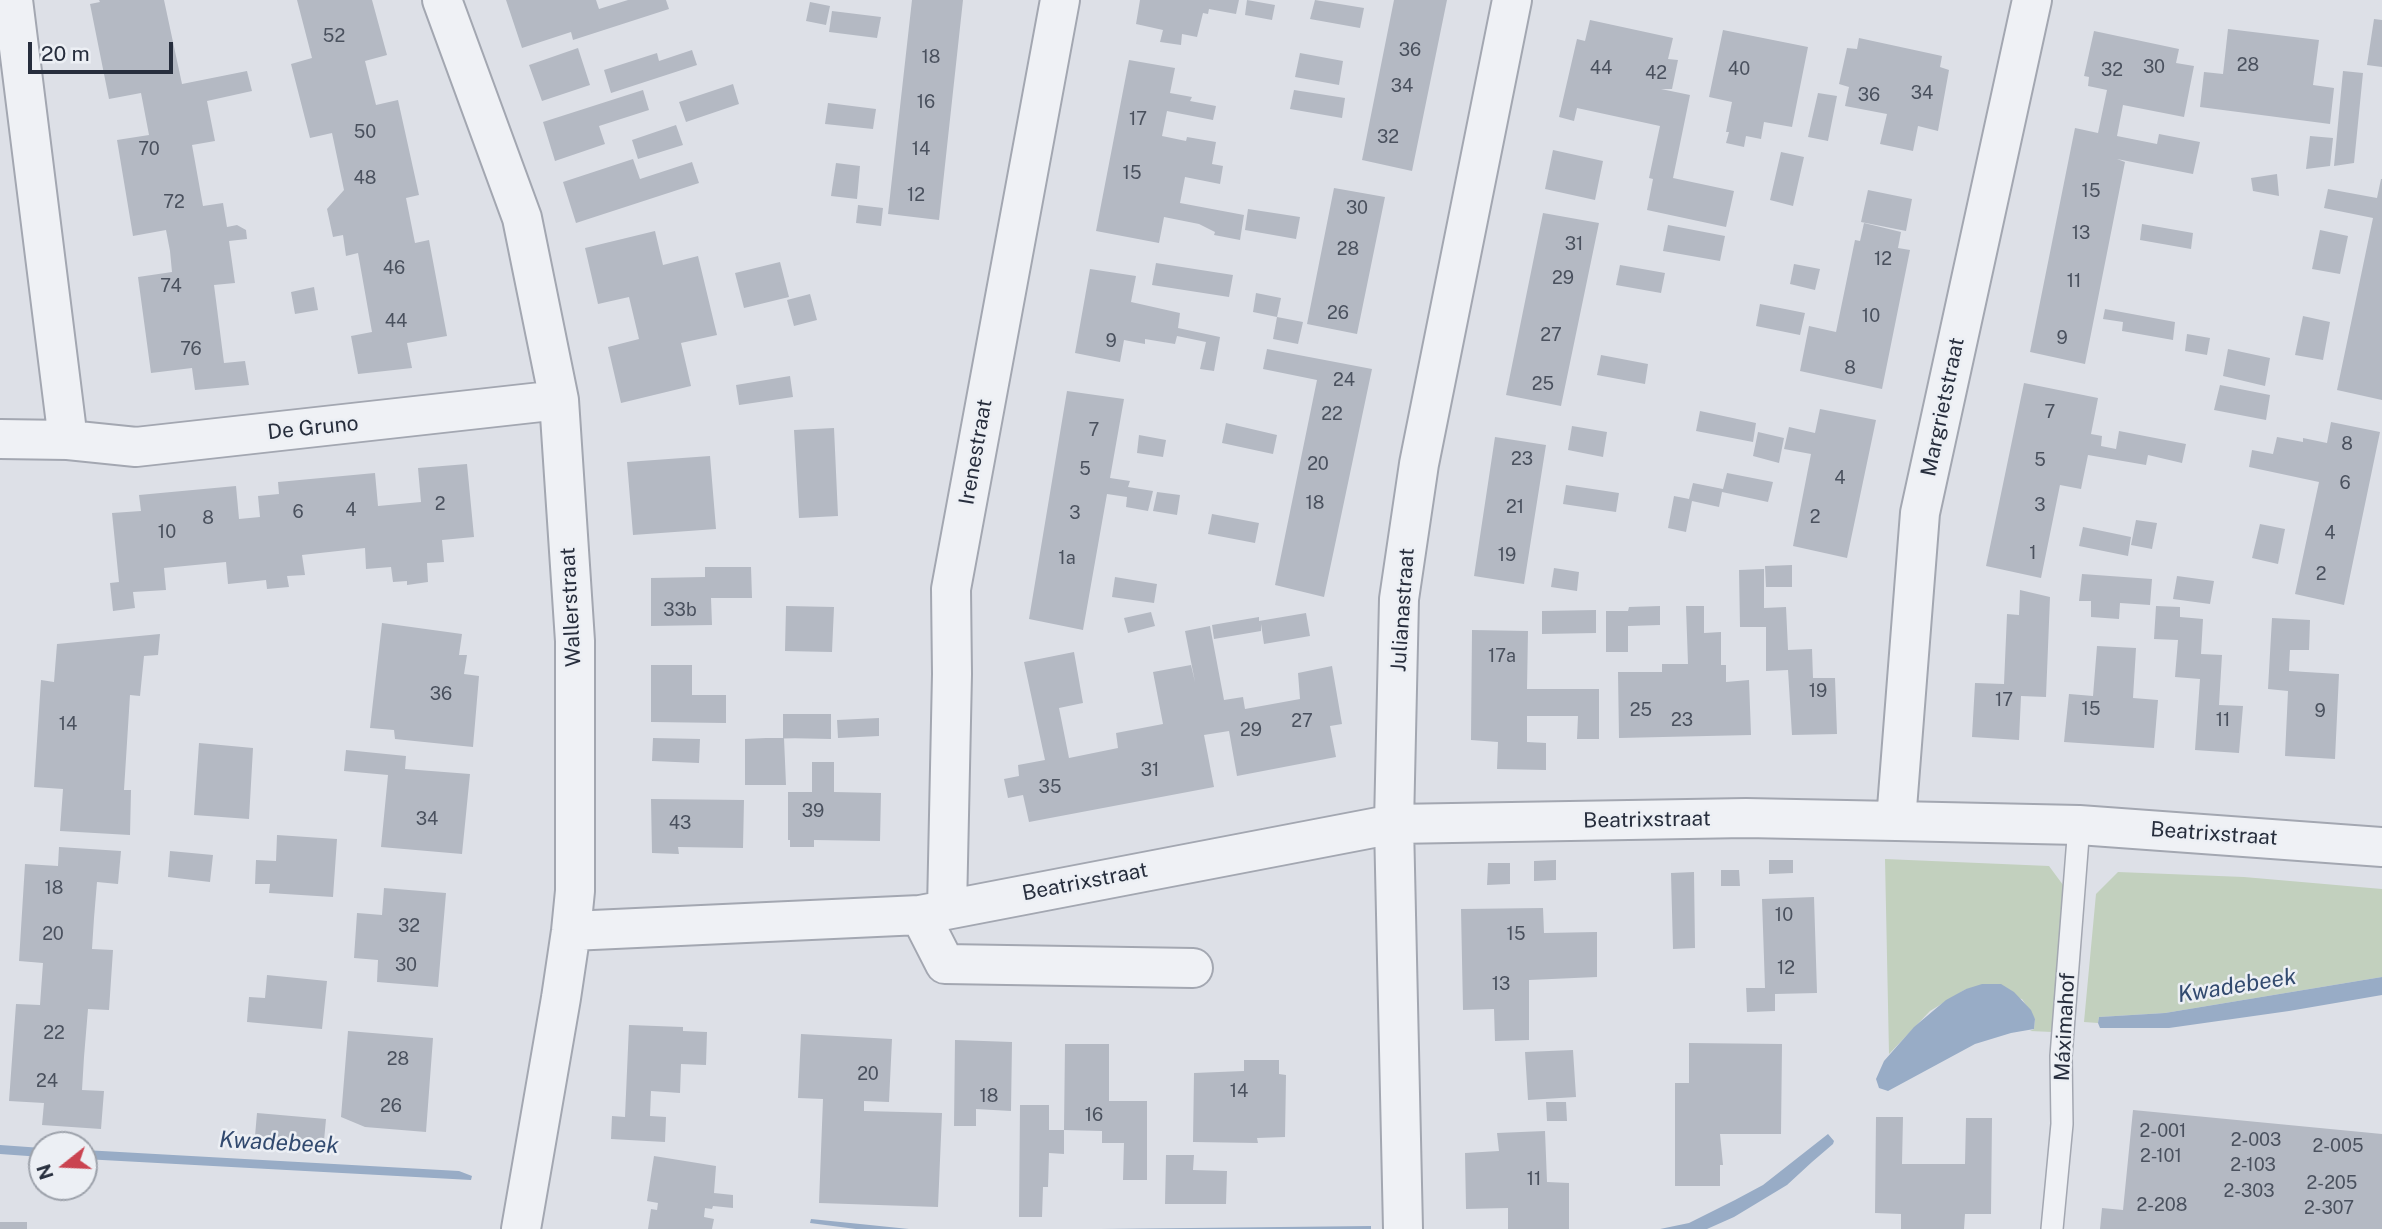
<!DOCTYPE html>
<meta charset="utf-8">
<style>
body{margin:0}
#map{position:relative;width:2382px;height:1229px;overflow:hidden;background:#dde0e7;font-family:"Public Sans",sans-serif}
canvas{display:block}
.north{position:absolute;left:28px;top:1131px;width:70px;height:70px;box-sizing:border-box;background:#eceff4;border:2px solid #9da2ab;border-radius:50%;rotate:252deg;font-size:19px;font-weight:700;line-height:28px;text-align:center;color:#272e3d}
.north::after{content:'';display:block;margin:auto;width:24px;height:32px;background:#ca4350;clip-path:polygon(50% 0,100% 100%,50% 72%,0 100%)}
.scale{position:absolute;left:28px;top:42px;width:145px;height:32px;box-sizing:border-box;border:4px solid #272e3d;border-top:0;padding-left:9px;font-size:21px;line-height:24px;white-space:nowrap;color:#272e3d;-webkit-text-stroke:5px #eceff4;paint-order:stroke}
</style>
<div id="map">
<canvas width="2382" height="1229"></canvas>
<div class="north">N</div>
<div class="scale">20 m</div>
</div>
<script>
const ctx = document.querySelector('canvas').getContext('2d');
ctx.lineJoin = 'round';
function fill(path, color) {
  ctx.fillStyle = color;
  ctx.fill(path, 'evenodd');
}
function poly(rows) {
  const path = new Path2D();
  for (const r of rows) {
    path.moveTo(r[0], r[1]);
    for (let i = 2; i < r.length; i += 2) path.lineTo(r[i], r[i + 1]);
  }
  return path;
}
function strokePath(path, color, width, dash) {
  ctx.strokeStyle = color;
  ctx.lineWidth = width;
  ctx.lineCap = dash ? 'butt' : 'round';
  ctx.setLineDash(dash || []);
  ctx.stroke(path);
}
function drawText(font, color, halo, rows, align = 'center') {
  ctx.font = font + ' "Public Sans",sans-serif';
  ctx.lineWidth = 5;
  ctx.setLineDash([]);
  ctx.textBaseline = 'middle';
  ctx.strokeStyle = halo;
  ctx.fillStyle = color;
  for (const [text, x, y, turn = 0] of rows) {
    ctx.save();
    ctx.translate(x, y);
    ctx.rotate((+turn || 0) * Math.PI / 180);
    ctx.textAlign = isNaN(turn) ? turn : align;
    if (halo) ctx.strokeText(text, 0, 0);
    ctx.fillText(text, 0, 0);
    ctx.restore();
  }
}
const green = poly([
 [1885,859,2049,866,2066,889,2052,1032,2030,1031,2034,1029,2035,1019,2022,999,1966,989,1930,1011,1889,1054],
 [2118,872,2244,877,2382,889,2382,977,2165,1013,2099,1017,2098,1023,2084,1022,2096,894]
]);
const water = poly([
 [2382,977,2382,995,2289,1011,2169,1028,2100,1028,2098,1023,2099,1017,2165,1013],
 [1982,984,2001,984,2014,992,2031,1010,2035,1019,2034,1029,2011,1033,1975,1044,1888,1091,1879,1088,1876,1079,1884,1061,1914,1027,1946,1000,1966,989],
 [1828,1134,1834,1141,1833,1144,1812,1162,1787,1185,1734,1217,1707,1229,1660,1229,1689,1223,1735,1200,1763,1185],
 [0,1145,42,1148,42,1157,0,1154],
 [84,1150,459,1171,472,1176,471,1180,84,1159],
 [811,1219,909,1229,856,1229,810,1223],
 [1371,1226,1371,1229,1101,1229]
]);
const building = poly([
 [99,0,164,0,182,84,247,71,252,91,207,101,215,141,192,145,203,206,223,203,227,227,237,225,246,230,247,239,229,241,235,283,214,285,224,363,245,361,249,385,195,390,192,368,151,373,138,277,172,272,170,251,166,230,133,236,117,140,149,135,141,93,109,99,90,4,100,2],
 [297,0,372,0,387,55,365,61,376,105,398,100,419,195,406,198,415,243,429,240,447,336,407,343,412,368,358,374,351,336,372,332,358,253,346,256,343,235,333,237,327,209,344,190,332,133,310,138,291,64,312,58],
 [506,0,596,0,599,9,628,0,666,0,669,9,573,40,571,32,522,48],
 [912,0,963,0,939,220,888,214],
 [1140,0,1239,0,1236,14,1209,9,1208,14,1203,13,1197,37,1182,34,1181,45,1160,42,1163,30,1136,24],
 [1247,0,1275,5,1272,20,1245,15],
 [1315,0,1364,8,1360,28,1310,19],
 [1394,0,1447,0,1412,171,1362,160],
 [810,2,830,6,826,25,806,21],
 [832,11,881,17,877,38,829,32],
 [2374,19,2382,20,2382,67,2367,65],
 [1590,20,1673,38,1668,59,1678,60,1672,89,1661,89,1690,95,1673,178,1734,191,1726,227,1647,210,1653,179,1649,178,1660,126,1577,108,1574,121,1559,117,1577,39,1585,41],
 [2228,29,2319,40,2313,85,2334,88,2330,124,2200,107,2204,72,2223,74],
 [1723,30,1808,47,1792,127,1764,122,1761,139,1746,136,1744,147,1726,143,1729,132,1726,132,1732,102,1709,97],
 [2094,31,2179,49,2176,63,2194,66,2184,117,2123,105,2117,136,2157,144,2159,134,2200,142,2193,174,2117,159,2125,162,2085,364,2030,352,2075,128,2098,133,2107,90,2088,86,2089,77,2084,76],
 [1859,38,1942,56,1940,67,1949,70,1938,131,1918,126,1913,151,1880,144,1887,114,1845,106,1849,87,1839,84,1847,48,1857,49],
 [578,48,590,85,542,101,529,65],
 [692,50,697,65,611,93,604,70,657,53,659,61],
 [1300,53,1343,61,1339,85,1295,77],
 [1129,60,1175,68,1170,93,1192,97,1190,101,1216,106,1213,120,1167,111,1162,136,1186,141,1187,137,1216,142,1212,164,1223,166,1220,184,1185,177,1180,203,1244,215,1240,240,1214,235,1215,232,1199,224,1164,217,1159,243,1096,231],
 [2343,71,2363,73,2354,163,2334,166],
 [733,84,739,104,686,122,679,102],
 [643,90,649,110,599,126,605,144,555,161,543,122],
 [1294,90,1345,98,1342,118,1290,109],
 [1818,93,1837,96,1828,141,1808,137],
 [828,103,876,109,873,129,825,124],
 [676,125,683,145,638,159,632,140],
 [2310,136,2333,138,2330,166,2306,169],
 [1553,150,1603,161,1595,200,1545,189],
 [1781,152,1804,157,1793,206,1770,200],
 [633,159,640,179,692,162,699,183,576,223,563,182],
 [836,163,860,166,857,199,831,196],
 [2277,174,2279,196,2253,191,2251,178],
 [2381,179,2382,179,2382,400,2337,390,2373,218,2324,208,2328,189,2377,198],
 [1334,188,1385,197,1357,334,1307,324],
 [1868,190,1912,199,1906,231,1861,222],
 [858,205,883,208,881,226,856,223],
 [1248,209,1300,217,1296,239,1245,230],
 [1543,213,1599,223,1561,406,1506,395],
 [1864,223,1901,232,1898,248,1910,250,1882,389,1800,371,1809,326,1836,332,1855,240,1860,241],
 [2142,224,2193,233,2191,249,2140,240],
 [1668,225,1725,236,1720,261,1663,251],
 [2320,230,2348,236,2340,274,2312,269],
 [655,231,663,265,698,256,717,335,681,343,691,386,621,403,608,347,639,339,629,297,598,304,585,248],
 [780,262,789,297,744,308,735,273],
 [1156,263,1233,275,1229,297,1152,285],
 [1794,264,1820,269,1815,290,1790,284],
 [1620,265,1665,273,1661,293,1616,285],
 [1090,269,1136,276,1131,302,1180,313,1178,328,1220,337,1214,371,1200,369,1206,342,1177,336,1175,344,1145,339,1145,344,1124,340,1120,362,1075,353],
 [314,287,318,310,295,314,291,292],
 [1256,293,1281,298,1277,317,1253,312],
 [810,294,817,320,794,326,787,300],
 [1760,304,1805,313,1800,335,1756,326],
 [2105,309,2175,322,2173,340,2122,331,2123,322,2103,319],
 [2303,316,2330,322,2323,360,2295,355],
 [1277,317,1303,322,1298,344,1273,339],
 [2187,334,2210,338,2207,355,2185,351],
 [1267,349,1372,369,1324,597,1275,585,1317,380,1263,369],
 [2228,349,2270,358,2265,386,2223,376],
 [1601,355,1648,364,1645,384,1597,375],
 [790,376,793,397,739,405,736,385],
 [2024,383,2098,398,2091,434,2102,436,2101,446,2116,449,2119,431,2186,444,2182,463,2148,455,2146,465,2088,455,2081,489,2060,485,2041,578,1986,566],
 [2220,385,2270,395,2266,420,2214,410],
 [1067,391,1124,399,1110,478,1130,481,1128,487,1153,491,1148,511,1126,507,1127,497,1107,494,1083,630,1029,619],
 [1820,409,1876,420,1847,558,1793,546,1811,454,1784,449,1789,427,1815,433],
 [1700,411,1756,423,1753,442,1696,431],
 [2331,422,2380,432,2344,605,2295,594,2319,482,2249,467,2252,450,2273,454,2277,437,2303,442,2303,438,2327,443],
 [1226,423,1277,435,1273,454,1222,443],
 [1572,426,1607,432,1603,457,1568,450],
 [834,428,838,516,799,518,794,430],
 [1758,432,1784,438,1779,463,1753,456],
 [1139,435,1166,440,1163,457,1137,453],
 [1495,437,1546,445,1524,584,1474,576],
 [710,456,716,529,633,535,627,462],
 [467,464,474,537,442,540,444,562,427,563,428,582,407,585,407,581,393,582,391,567,366,569,365,548,302,555,305,575,287,576,289,587,267,589,266,580,228,584,226,562,164,568,166,590,133,592,135,608,113,611,110,583,119,582,112,513,141,511,139,495,236,486,239,519,260,517,258,496,279,494,278,482,375,473,378,506,421,502,418,468],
 [1727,473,1773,482,1768,502,1722,492,1719,507,1692,501,1686,532,1668,528,1674,496,1689,499,1693,483,1723,489],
 [1566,485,1619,493,1616,512,1563,504],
 [1157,492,1180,495,1177,515,1153,511],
 [1212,514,1259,523,1255,543,1208,534],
 [2136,520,2157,523,2152,549,2131,545],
 [2260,524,2285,529,2278,564,2252,558],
 [2083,527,2131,537,2128,556,2079,546],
 [1792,565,1792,587,1766,587,1765,566],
 [705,567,751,567,752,598,711,598,712,625,651,626,651,578,705,577],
 [1554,568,1579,572,1577,591,1551,587],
 [1764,569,1764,608,1786,607,1788,650,1812,649,1813,678,1835,678,1837,734,1792,735,1788,670,1766,671,1766,627,1740,627,1739,570],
 [2082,574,2152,579,2150,605,2120,603,2119,619,2091,617,2091,601,2079,601],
 [2177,576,2214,581,2210,604,2173,599],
 [1115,577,1157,584,1154,603,1112,597],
 [2020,590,2050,597,2046,697,2021,696,2019,740,1972,737,1975,683,2004,684,2007,614,2019,615],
 [786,606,834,607,832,652,785,651],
 [1660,606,1660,625,1628,626,1628,652,1606,652,1606,611,1628,611,1629,607],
 [1686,606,1704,606,1704,633,1721,632,1721,665,1726,665,1726,682,1749,680,1751,735,1619,738,1618,672,1662,672,1662,664,1688,664],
 [2156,606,2180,607,2180,617,2203,619,2201,654,2222,655,2219,705,2243,706,2239,753,2195,750,2200,679,2175,677,2178,640,2154,639],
 [1596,610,1596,633,1542,634,1542,611],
 [1151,612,1155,626,1128,633,1124,618],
 [1306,613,1310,636,1264,644,1261,624,1261,631,1214,639,1212,625,1259,617,1259,621],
 [2272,618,2310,620,2309,650,2290,650,2289,671,2339,674,2335,759,2285,756,2288,691,2268,689],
 [382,623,462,634,459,655,467,655,464,674,479,676,473,747,395,739,394,730,370,728],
 [1210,626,1224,700,1243,697,1245,709,1300,699,1298,673,1332,666,1342,724,1330,726,1336,757,1237,776,1229,731,1204,735,1214,787,1029,822,1023,795,1008,798,1004,779,1019,776,1018,765,1045,760,1024,662,1074,652,1083,703,1059,708,1069,758,1118,748,1116,733,1163,724,1153,672,1191,665,1195,682,1185,631],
 [1472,630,1528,631,1527,689,1599,689,1599,739,1577,739,1578,716,1527,716,1527,742,1546,743,1546,770,1497,769,1498,742,1471,740],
 [160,634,158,655,144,656,140,696,130,695,124,790,131,790,130,835,60,831,63,789,34,787,41,680,54,682,57,644],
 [2097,646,2136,648,2133,698,2158,700,2154,748,2064,742,2069,694,2093,696],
 [651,665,692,665,692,695,726,695,726,723,651,722],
 [783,714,831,714,831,739,783,738],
 [879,718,879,736,838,738,837,720],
 [653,738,700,739,699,763,652,761],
 [766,738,784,738,786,785,745,785,745,739],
 [199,743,253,748,249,819,194,815],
 [346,750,406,756,405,769,470,774,462,854,381,847,388,775,344,771],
 [812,762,834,762,834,792,881,793,880,841,814,840,814,847,790,847,790,840,788,840,788,792,812,792],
 [651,799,744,800,743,848,678,847,679,854,652,853],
 [277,835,337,839,333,897,269,893,270,884,255,884,256,860,276,861],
 [59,847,121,851,118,884,97,882,94,918,92,949,113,950,109,1010,88,1009,84,1057,82,1090,104,1091,101,1129,42,1125,44,1103,9,1101,16,1004,40,1005,43,963,19,961,25,864,58,866],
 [170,851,213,855,210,882,168,877],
 [1556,860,1556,880,1534,881,1534,861],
 [1769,860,1793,860,1793,873,1769,874],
 [1488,863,1510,863,1510,884,1487,885],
 [1721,870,1739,870,1740,886,1721,886],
 [1694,872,1695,948,1673,949,1671,873],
 [384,888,446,893,438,987,377,982,378,960,354,958,357,913,382,915],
 [1814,897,1817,993,1775,994,1775,1011,1747,1012,1746,988,1765,988,1762,899],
 [1543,908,1544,933,1597,932,1597,977,1529,980,1529,1040,1495,1041,1494,1009,1463,1010,1461,909],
 [267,975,327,981,322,1029,247,1022,249,997,265,998],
 [629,1025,683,1027,683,1031,707,1032,706,1065,681,1064,680,1093,651,1091,650,1116,666,1117,665,1142,611,1139,612,1116,625,1117],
 [348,1031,433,1038,426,1132,365,1127,341,1117],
 [801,1034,892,1039,889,1102,864,1101,864,1111,942,1113,938,1207,819,1203,823,1099,798,1098],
 [955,1040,1012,1042,1011,1111,976,1109,976,1126,954,1126],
 [1689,1043,1782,1044,1781,1134,1720,1134,1723,1165,1720,1165,1720,1186,1675,1186,1675,1083,1689,1083],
 [1065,1044,1109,1044,1109,1101,1147,1101,1147,1180,1123,1180,1124,1143,1102,1143,1102,1131,1064,1130],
 [1573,1050,1576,1097,1528,1100,1525,1052],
 [1244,1060,1279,1060,1279,1074,1286,1075,1285,1137,1257,1138,1258,1143,1193,1142,1194,1073,1244,1071],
 [1546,1102,1566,1102,1567,1121,1547,1121],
 [1020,1105,1049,1105,1049,1130,1064,1130,1064,1154,1049,1153,1048,1187,1043,1187,1042,1217,1019,1217],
 [2133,1110,2382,1134,2382,1229,2100,1229,2102,1208,2123,1210],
 [257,1113,326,1119,324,1141,255,1136],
 [1876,1117,1903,1117,1902,1164,1965,1164,1966,1118,1992,1118,1991,1214,1965,1214,1964,1229,1901,1229,1901,1214,1875,1213],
 [1545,1131,1547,1182,1569,1183,1569,1229,1508,1229,1508,1208,1466,1209,1465,1153,1499,1151,1497,1133],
 [1166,1155,1194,1155,1193,1170,1227,1171,1226,1204,1165,1204],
 [654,1156,716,1166,714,1193,733,1195,733,1208,713,1206,712,1209,705,1208,704,1217,714,1219,712,1229,648,1229,651,1209,657,1210,658,1203,647,1201],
 [0,1222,27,1222,27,1229,0,1229]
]);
const lane = poly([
 [2052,1229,2062,1124,2061,1056,2079,825]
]);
const street = poly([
 [13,0,68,440],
 [442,0,522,218,559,400,575,641,575,891,571,931,561,998,521,1229],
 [0,439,68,440,136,447,559,400],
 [1896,821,1920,513,2032,0],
 [947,909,952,674,951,589,1060,0],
 [920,915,945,964,1193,968],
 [571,931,920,915,1394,824,1746,818,1896,821,2079,825,2382,847],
 [1403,1229,1394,824,1399,599,1419,464,1512,0]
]);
const numberNames = [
 ["52",334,36],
 ["36",1410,50],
 ["18",931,57],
 ["28",2248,65],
 ["30",2154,67],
 ["44",1601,68],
 ["40",1739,69],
 ["32",2112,70],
 ["42",1656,73],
 ["34",1402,86],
 ["34",1922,93],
 ["36",1869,95],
 ["16",926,102],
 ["17",1138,119],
 ["50",365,132],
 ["32",1388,137],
 ["70",149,149],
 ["14",921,149],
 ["15",1132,173],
 ["48",365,178],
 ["15",2091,191],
 ["12",916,195],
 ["72",174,202],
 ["30",1357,208],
 ["13",2081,233],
 ["31",1574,244],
 ["28",1348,249],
 ["12",1883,259],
 ["46",394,268],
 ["29",1563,278],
 ["11",2074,281],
 ["74",171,286],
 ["26",1338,313],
 ["10",1871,316],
 ["44",396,321],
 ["27",1551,335],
 ["9",2062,338],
 ["9",1111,341],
 ["76",191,349],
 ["8",1850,368],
 ["24",1344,380],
 ["25",1543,384],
 ["7",2050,412],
 ["22",1332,414],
 ["7",1094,430],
 ["8",2347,444],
 ["23",1522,459],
 ["5",2040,460],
 ["20",1318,464],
 ["5",1085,469],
 ["4",1840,478],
 ["6",2345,483],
 ["18",1315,503],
 ["2",440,504],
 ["3",2040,505],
 ["21",1515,507],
 ["4",351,510],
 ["6",298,512],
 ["3",1075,513],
 ["2",1815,517],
 ["8",208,518],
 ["10",167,532],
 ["4",2330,533],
 ["1",2033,553],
 ["19",1507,555],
 ["1a",1067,558],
 ["2",2321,574],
 ["33b",680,610],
 ["17a",1502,656],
 ["19",1818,691],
 ["36",441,694],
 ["17",2004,700],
 ["15",2091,709],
 ["25",1641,710],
 ["9",2320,711],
 ["23",1682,720],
 ["11",2223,720],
 ["27",1302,721],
 ["14",68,724],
 ["29",1251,730],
 ["31",1150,770],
 ["35",1050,787],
 ["39",813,811],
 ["34",427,819],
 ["43",680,823],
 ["18",54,888],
 ["10",1784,915],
 ["32",409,926],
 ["20",53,934],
 ["15",1516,934],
 ["30",406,965],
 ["12",1786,968],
 ["13",1501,984],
 ["22",54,1033],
 ["28",398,1059],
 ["20",868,1074],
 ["24",47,1081],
 ["14",1239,1091],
 ["18",989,1096],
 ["26",391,1106],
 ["16",1094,1115],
 ["2-001",2163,1131],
 ["2-003",2256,1140],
 ["2-005",2338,1146],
 ["2-101",2161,1156],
 ["2-103",2253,1165],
 ["11",1534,1179],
 ["2-205",2332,1183],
 ["2-303",2249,1191],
 ["2-208",2162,1205],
 ["2-307",2329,1208]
];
const streetNames = [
 ["Margrietstraat",1943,407,-78],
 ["De Gruno",313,428,-6],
 ["Irenestraat",976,452,-80],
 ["Wallerstraat",571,607,-93],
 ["Julianastraat",1403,610,-86],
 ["Beatrixstraat",1647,820,-1],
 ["Beatrixstraat",2214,834,4],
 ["Beatrixstraat",1085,882,-11],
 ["Máximahof",2065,1027,-87]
];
const waterNames = [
 ["Kwadebeek",2237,986,-9],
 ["Kwadebeek",279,1143,3]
];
fill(green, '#c2d0be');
fill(water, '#98acc6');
fill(building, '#b4b9c3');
strokePath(lane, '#a3a7b1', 24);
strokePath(street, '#a3a7b1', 42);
strokePath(lane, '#eff1f5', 21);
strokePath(street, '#eff1f5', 38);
drawText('18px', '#4a515e', null, numberNames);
drawText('21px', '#272e3d', '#eceff4', streetNames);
drawText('italic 23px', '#324a6f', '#eceff4', waterNames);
</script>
